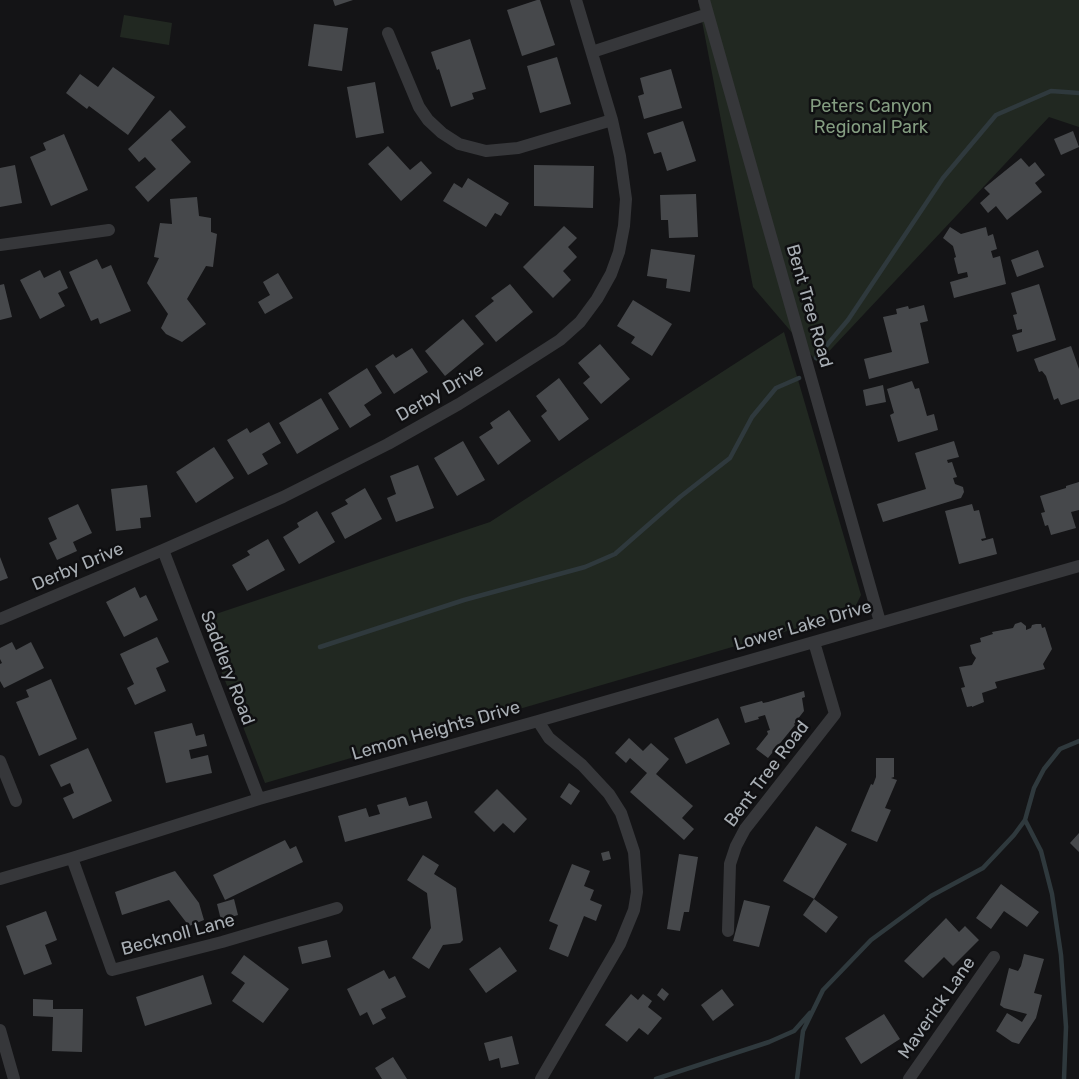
<!DOCTYPE html>
<style>
body{margin:0}
canvas{display:block;background:#141416}
</style>
<canvas width="1079" height="1079"></canvas>
<script>
const ctx = document.querySelector('canvas').getContext('2d');
ctx.lineJoin = 'round';
function fill(path, color) {
  ctx.fillStyle = color;
  ctx.fill(path, 'evenodd');
}
function poly(rows) {
  const path = new Path2D();
  for (const r of rows) {
    path.moveTo(r[0], r[1]);
    for (let i = 2; i < r.length; i += 2) path.lineTo(r[i], r[i + 1]);
  }
  return path;
}
function strokePath(path, color, width, dash) {
  ctx.strokeStyle = color;
  ctx.lineWidth = width;
  ctx.lineCap = dash ? 'butt' : 'round';
  ctx.setLineDash(dash || []);
  ctx.stroke(path);
}
function drawText(font, color, halo, rows, align = 'center') {
  ctx.font = font + ' Rubik,sans-serif';
  ctx.lineWidth = 5;
  ctx.setLineDash([]);
  ctx.textBaseline = 'middle';
  ctx.strokeStyle = halo;
  ctx.fillStyle = color;
  for (const [text, x, y, turn = 0] of rows) {
    ctx.save();
    ctx.translate(x, y);
    ctx.rotate((+turn || 0) * Math.PI / 180);
    ctx.textAlign = isNaN(turn) ? turn : align;
    if (halo) ctx.strokeText(text, 0, 0);
    ctx.fillText(text, 0, 0);
    ctx.restore();
  }
}
const green = poly([
 [698,0,1079,0,1079,127,1049,117,818,363,753,287],
 [124,15,172,23,169,45,120,37],
 [784,332,861,595,855,607,849,613,265,783,201,619,490,522]
]);
const stream = poly([
 [816,358,848,320,943,178,996,115,1051,91,1079,93],
 [320,647,464,600,585,567,615,554,680,497,730,458,752,417,776,388,799,378],
 [1025,820,1041,851,1052,894,1061,955,1066,1027,1064,1079],
 [656,1079,769,1042,794,1031,810,1013],
 [797,1079,803,1031,823,990,871,940,931,896,983,868,1014,835,1025,820,1034,788,1044,769,1060,749,1079,741]
]);
const building = poly([
 [333,0,353,0,335,6],
 [537,0,540,0,555,45,522,56,507,10],
 [314,24,348,28,342,71,308,66],
 [470,39,486,89,472,93,474,99,451,107,439,69,437,70,431,52],
 [557,57,571,104,540,113,527,66],
 [113,67,155,97,128,135,89,106,87,109,66,93,80,74,98,87],
 [671,69,682,108,644,119,638,96,644,94,640,78],
 [375,82,384,133,356,138,347,87],
 [170,110,186,127,171,140,191,162,148,202,135,187,156,169,145,157,139,162,128,149],
 [683,121,696,161,667,171,661,152,654,154,647,133],
 [1073,131,1079,147,1061,155,1054,139],
 [64,134,88,190,51,206,30,157,46,150,43,143],
 [388,146,410,170,421,161,432,173,401,201,368,164],
 [1021,158,1029,167,1035,162,1045,175,1035,183,1042,192,1007,220,996,206,988,213,980,203,990,194,984,188],
 [15,165,22,203,0,207,0,168],
 [534,165,594,166,593,208,534,206],
 [468,178,509,203,501,216,495,213,486,227,443,201,454,183,462,188],
 [696,194,698,237,669,238,668,220,661,220,660,195],
 [197,197,199,216,211,218,211,232,217,234,213,267,206,266,187,299,206,324,182,342,166,334,161,328,168,314,147,283,159,258,154,257,160,223,172,224,170,199],
 [564,226,577,238,568,247,577,257,563,271,571,280,553,298,523,267],
 [950,227,961,234,986,227,988,236,993,234,997,249,991,251,993,258,1000,256,1006,284,954,298,950,282,968,277,967,272,958,274,954,258,956,257,953,246,943,238],
 [651,249,695,255,690,292,666,288,667,279,647,276],
 [1038,250,1044,267,1017,277,1011,260],
 [97,259,102,269,111,265,131,311,100,324,98,318,91,321,69,272],
 [40,270,44,278,60,270,68,288,58,293,65,306,40,319,20,280],
 [278,273,293,298,265,314,258,302,270,295,263,282],
 [4,284,12,317,0,320,0,285],
 [510,284,533,312,496,342,475,316,494,301,491,298],
 [1039,284,1056,340,1017,352,1012,335,1022,332,1022,329,1017,330,1013,315,1017,314,1011,293],
 [633,300,672,324,652,356,631,343,635,337,617,326],
 [924,305,928,321,920,323,929,363,869,379,864,359,892,352,883,317,897,314,896,309,908,306,909,309],
 [463,319,484,344,445,376,425,351],
 [600,344,630,379,601,404,583,383,590,377,578,363],
 [1071,346,1079,369,1079,399,1061,405,1058,398,1054,400,1046,376,1042,371,1039,372,1034,359],
 [412,348,428,372,394,394,375,366,393,354,396,358],
 [367,368,382,393,364,405,371,415,350,428,328,393],
 [559,378,589,419,559,441,541,416,547,411,536,396],
 [912,381,915,389,919,388,927,416,934,414,938,430,898,442,890,415,894,413,887,389],
 [883,385,886,402,866,406,863,390],
 [321,398,339,429,297,454,279,423],
 [509,410,531,441,498,465,479,437,493,428,490,423],
 [269,422,281,443,262,454,268,464,248,475,227,440,247,428,250,433],
 [463,441,485,480,457,496,434,458],
 [954,441,959,457,947,460,948,463,952,462,957,477,953,478,955,484,963,487,964,492,961,498,883,522,877,504,926,489,915,453],
 [214,447,234,478,196,503,176,472],
 [418,465,434,508,396,522,387,498,396,494,390,476],
 [1079,482,1079,510,1071,512,1076,528,1051,535,1048,525,1045,526,1041,513,1045,512,1040,496,1066,488,1066,486],
 [147,485,151,517,140,518,141,528,116,531,111,489],
 [365,488,382,519,345,539,331,513,348,504,345,500],
 [78,504,92,533,73,542,77,551,57,560,49,543,57,539,48,518],
 [972,504,974,511,979,510,986,538,981,539,982,541,993,538,997,554,959,564,945,511],
 [317,511,335,542,299,564,283,537,299,527,297,523],
 [268,539,285,570,247,591,232,565,250,555,247,551],
 [0,557,8,578,0,581],
 [135,587,140,598,146,595,158,620,124,637,106,602],
 [1021,622,1026,626,1026,630,1031,628,1032,625,1036,624,1041,624,1042,628,1045,627,1052,649,1043,664,1045,669,995,682,997,688,982,693,984,702,972,707,972,706,967,707,961,688,965,687,959,667,972,665,976,658,972,653,970,645,981,642,980,638,993,634,992,632,1013,628,1015,624],
 [157,637,169,662,156,668,166,691,135,705,127,688,134,684,120,654],
 [12,642,16,650,31,642,44,668,4,688,0,681,0,664,2,663,0,659,0,648],
 [51,679,77,739,39,756,16,702,29,697,26,690],
 [804,691,805,697,802,698,804,711,794,724,795,725,768,758,756,749,768,734,767,731,770,730,765,715,758,717,759,719,745,723,740,707,762,701,763,703,768,702],
 [718,718,730,744,686,764,674,738],
 [192,723,196,736,204,734,207,746,189,750,191,759,208,755,212,773,166,783,154,732],
 [629,738,643,751,651,743,669,759,656,774,693,806,682,818,694,829,684,840,630,792,647,773,630,758,626,763,615,753],
 [88,748,112,801,73,819,63,798,74,793,70,783,61,787,50,765],
 [876,758,894,758,894,777,891,778,897,780,885,808,891,810,877,842,851,831,871,784,873,785,876,777],
 [569,783,580,791,571,805,560,797],
 [497,789,527,819,514,833,503,823,494,832,474,812],
 [406,797,409,806,427,801,432,818,345,842,338,816,366,808,369,817,380,814,377,805],
 [816,826,847,844,814,899,783,881],
 [1079,833,1079,852,1070,843],
 [285,840,290,849,296,846,303,862,225,900,213,875],
 [609,851,611,859,603,861,601,853],
 [679,854,698,857,689,912,684,912,680,931,667,929],
 [423,855,439,865,434,874,456,888,463,940,460,943,443,945,429,969,412,958,431,928,427,893,407,880],
 [572,864,590,871,584,886,594,890,590,900,602,905,596,921,584,916,568,957,549,949,558,925,549,921],
 [175,871,199,903,204,920,189,926,169,900,122,915,115,892],
 [1001,884,1039,912,1027,927,1004,911,991,929,976,918],
 [234,899,238,915,221,920,217,904],
 [814,899,838,917,826,933,803,915],
 [744,900,770,906,759,947,733,941],
 [46,911,57,940,45,945,52,964,24,975,6,926],
 [946,918,959,932,965,926,979,940,953,966,944,957,923,978,904,961],
 [327,940,331,957,302,964,298,947],
 [500,947,517,971,486,993,469,969],
 [1024,954,1044,959,1034,993,1042,995,1036,1018,1019,1044,1012,1042,996,1031,1007,1013,1022,1022,1027,1014,1004,1008,1000,1005,1009,968,1018,971,1021,966],
 [244,955,289,989,263,1023,232,1001,245,983,231,973],
 [384,970,389,979,395,976,406,997,381,1009,386,1018,373,1025,367,1012,360,1016,347,989],
 [203,975,212,1004,145,1026,136,997],
 [662,988,669,994,664,1001,657,995],
 [722,989,734,1005,713,1021,701,1005],
 [631,994,638,1000,643,994,652,1001,648,1007,662,1018,648,1035,639,1028,627,1042,605,1025],
 [33,999,53,1000,53,1009,83,1009,82,1052,52,1051,53,1017,33,1016],
 [884,1014,900,1039,861,1064,845,1038],
 [512,1036,519,1064,501,1068,499,1058,489,1061,484,1043],
 [393,1057,407,1079,382,1079,375,1068]
]);
const street = poly([
 [704,0,880,622],
 [388,33,419,107,428,120,442,133,459,144,486,151,518,148,612,120],
 [592,52,708,14],
 [0,245,109,230],
 [163,550,259,799],
 [0,619,163,550,283,497,388,444,459,404,496,381,560,340,580,322,597,299,611,274,619,252,624,226,626,199,620,156,612,120,576,0],
 [538,721,549,738,582,765,609,794,621,813,634,852,637,892,634,910,620,944,541,1079],
 [0,761,16,801],
 [72,858,112,970,222,942,337,908],
 [0,879,72,858,259,799,538,721,1079,566],
 [728,931,730,864,736,846,745,829,835,714,814,642],
 [0,1030,14,1079],
 [909,1079,994,957]
]);
const parkNames = [
 ["Peters Canyon",871,107],
 ["Regional Park",871,128]
];
const streetNames = [
 ["Bent Tree Road",809,306,74],
 ["Derby Drive",440,393,-30],
 ["Derby Drive",78,567,-23],
 ["Lower Lake Drive",803,626,-16],
 ["Saddlery Road",227,668,69],
 ["Lemon Heights Drive",436,731,-16],
 ["Bent Tree Road",767,774,-53],
 ["Becknoll Lane",178,935,-15],
 ["Maverick Lane",937,1008,-55]
];
fill(green, '#212821');
strokePath(stream, '#2f393d', 4.5);
fill(building, '#46484b');
strokePath(street, '#36373a', 12);
drawText('18px', '#849d81', '#0f0f11', parkNames);
drawText('18px', '#a8aeb4', '#0f0f11', streetNames);
</script>
